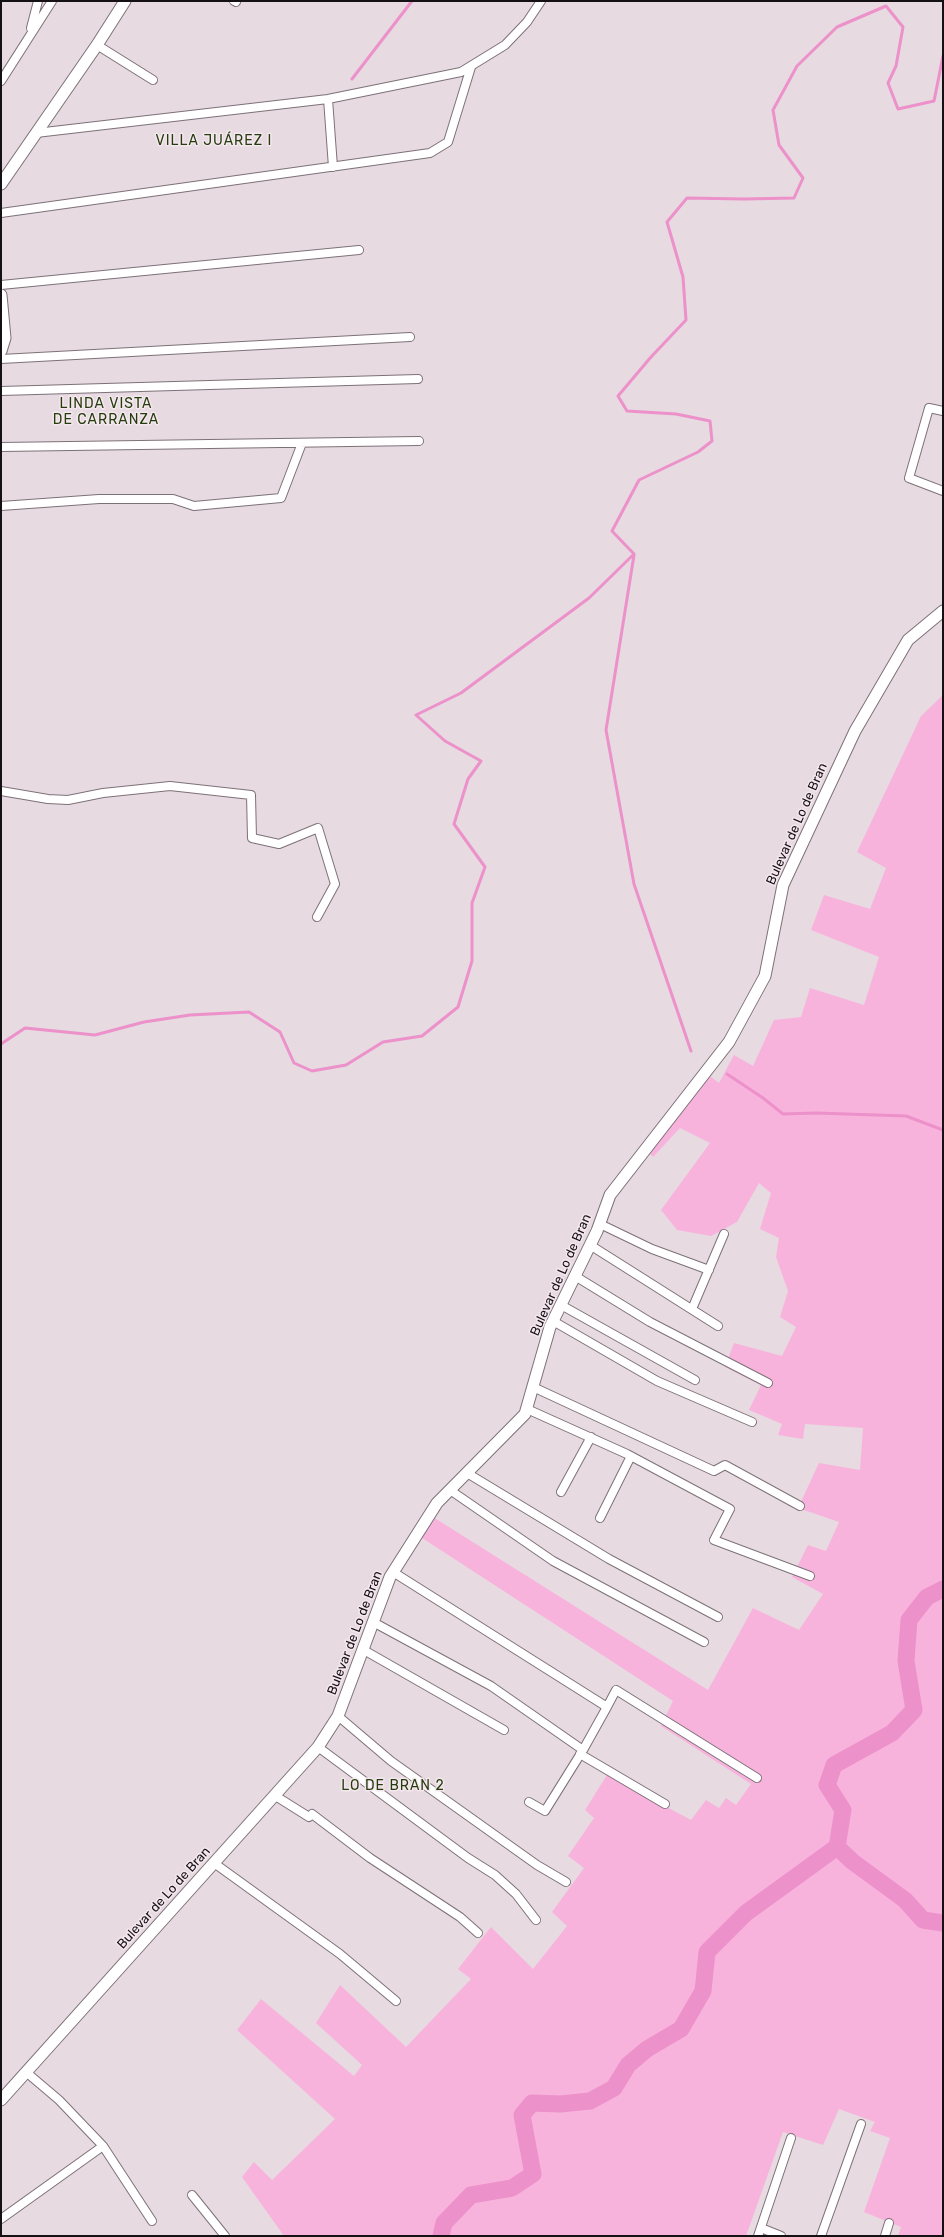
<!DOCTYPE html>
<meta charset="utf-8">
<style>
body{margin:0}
#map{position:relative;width:944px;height:2237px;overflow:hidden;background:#e7dae1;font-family:Rubik,sans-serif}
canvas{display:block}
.frame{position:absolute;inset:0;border:2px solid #141013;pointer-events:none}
</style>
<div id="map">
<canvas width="944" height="2237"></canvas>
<div class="frame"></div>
</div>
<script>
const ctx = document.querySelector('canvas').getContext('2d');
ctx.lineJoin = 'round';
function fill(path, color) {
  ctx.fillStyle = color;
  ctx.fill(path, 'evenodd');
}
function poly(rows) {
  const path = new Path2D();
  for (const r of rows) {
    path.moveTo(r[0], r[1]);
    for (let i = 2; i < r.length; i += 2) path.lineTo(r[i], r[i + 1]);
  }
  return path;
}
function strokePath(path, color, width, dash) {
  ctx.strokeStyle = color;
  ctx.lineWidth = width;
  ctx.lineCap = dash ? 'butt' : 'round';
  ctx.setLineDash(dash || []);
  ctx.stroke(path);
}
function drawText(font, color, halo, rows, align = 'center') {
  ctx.font = font + ' Rubik,sans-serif';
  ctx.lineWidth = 3;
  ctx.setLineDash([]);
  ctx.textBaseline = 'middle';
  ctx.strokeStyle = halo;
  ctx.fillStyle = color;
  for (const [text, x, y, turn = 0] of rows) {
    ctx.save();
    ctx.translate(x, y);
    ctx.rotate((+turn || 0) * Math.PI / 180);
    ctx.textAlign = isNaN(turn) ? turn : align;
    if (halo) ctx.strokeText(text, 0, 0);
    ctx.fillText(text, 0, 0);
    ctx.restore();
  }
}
const green = poly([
 [943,695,943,2236,898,2236,901,2227,864,2212,890,2138,870,2131,875,2122,839,2109,823,2145,783,2132,746,2236,284,2236,242,2177,254,2162,272,2180,335,2119,237,2030,261,1999,354,2076,362,2065,316,2023,340,1985,406,2047,471,1979,458,1969,491,1927,533,1969,567,1926,552,1912,584,1868,568,1856,594,1818,585,1810,607,1775,691,1820,706,1800,719,1808,726,1798,736,1805,751,1784,661,1726,673,1701,419,1536,433,1517,708,1690,753,1608,799,1630,823,1594,792,1577,808,1545,826,1551,839,1522,798,1508,819,1463,860,1470,863,1428,805,1424,803,1439,778,1435,782,1424,749,1410,761,1385,725,1367,734,1343,782,1356,796,1327,780,1317,788,1291,776,1257,779,1238,760,1229,771,1193,759,1183,737,1222,711,1236,677,1230,661,1210,710,1143,680,1128,653,1157,643,1146,702,1070,719,1083,734,1055,753,1066,774,1020,801,1017,810,988,864,1005,879,957,811,930,824,895,870,909,886,868,857,852,921,716]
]);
const stream = poly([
 [352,79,412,1],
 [634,555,606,730,634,884,691,1051],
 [1,1044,25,1028,95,1035,144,1022,190,1015,249,1012,280,1032,294,1063,312,1071,346,1065,383,1042,422,1036,458,1007,472,961,472,903,485,867,454,824,468,779,481,761,445,741,416,715,461,693,589,598,634,554,612,531,639,480,698,452,712,441,710,421,676,414,627,411,618,396,651,357,686,320,683,277,667,222,687,198,744,199,794,198,803,178,779,145,773,110,797,66,837,27,886,6,903,27,896,66,888,83,898,109,934,101,943,56],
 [727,1074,763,1098,783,1114,816,1113,906,1116,943,1130]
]);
const river = poly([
 [943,1589,927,1597,909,1620,906,1661,914,1710,892,1733,834,1765,827,1785,843,1810,837,1847,853,1862,905,1900,923,1920,943,1923],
 [441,2236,444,2223,471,2195,512,2188,533,2174,522,2115,532,2103,560,2104,590,2101,614,2088,628,2065,647,2049,681,2029,703,1991,707,1952,746,1913,837,1847]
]);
const street = poly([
 [234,1,236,2],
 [31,28,38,1],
 [97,45,153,80],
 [1,81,52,1],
 [328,99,333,167],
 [36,133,328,99,461,72,505,45,527,22,541,1],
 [1,213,430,153,448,142,471,67],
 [1,285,359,250],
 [1,359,410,337],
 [1,391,418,379],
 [943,411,929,408,909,478,943,491],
 [1,447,419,441],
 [1,506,99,499,173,499,194,506,281,498,302,443],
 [1,791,48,799,68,800,103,793,170,786,251,795,252,838,279,844,318,828,335,884,317,917],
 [600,1224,652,1249,709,1270],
 [590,1245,718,1326],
 [575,1276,650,1322,768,1383],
 [561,1305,695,1380],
 [692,1309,724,1234],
 [553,1321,657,1381,752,1422],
 [533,1387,714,1471,725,1465,800,1506],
 [527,1409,627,1454,730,1509,714,1540,810,1576],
 [467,1473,609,1559,718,1617],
 [450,1490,553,1561,704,1642],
 [561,1492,591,1437],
 [600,1518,631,1456],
 [393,1572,607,1707,583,1750],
 [373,1622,491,1686,583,1750,545,1811,529,1802],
 [362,1649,504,1730],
 [607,1707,616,1690,757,1778],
 [338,1716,391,1761,537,1865,566,1882],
 [318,1747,468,1858,495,1875,516,1894,536,1920],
 [580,1754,665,1804],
 [274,1795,309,1817,312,1814,370,1858,460,1917,478,1933],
 [214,1863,340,1954,396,2001],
 [26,2072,59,2100,103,2146,152,2221],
 [192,2195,225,2236],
 [1,2219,103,2146],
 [761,2228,781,2236],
 [758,2236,791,2138],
 [821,2236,861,2124],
 [885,2236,889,2223]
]);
const secondary = poly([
 [1,184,97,45,125,1],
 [1,295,5,338,1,351],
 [1,2100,318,1747,338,1716,390,1577,437,1503,525,1414,550,1327,597,1231,610,1195,729,1042,765,976,783,885,855,731,908,640,943,611]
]);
const streetNames = [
 ["Bulevar de Lo de Bran",797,824,-66],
 ["Bulevar de Lo de Bran",561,1275,-66],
 ["Bulevar de Lo de Bran",355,1633,-69],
 ["Bulevar de Lo de Bran",164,1898,-48]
];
const neighbourhoodNames = [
 ["VILLA JUÁREZ I",214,141],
 ["LINDA VISTA",106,404],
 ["DE CARRANZA",106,420],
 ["LO DE BRAN 2",393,1786]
];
fill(green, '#f8b3dd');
strokePath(stream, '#ec91ca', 3);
strokePath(river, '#ec91ca', 17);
strokePath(street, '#7d7178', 10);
strokePath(secondary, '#7d7178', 13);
strokePath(street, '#fff', 8);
strokePath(secondary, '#fff', 11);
drawText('13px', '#141013', '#f5e7ef', streetNames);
ctx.letterSpacing = '1px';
drawText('14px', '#253d0c', '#f5e7ef', neighbourhoodNames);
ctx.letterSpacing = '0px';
</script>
